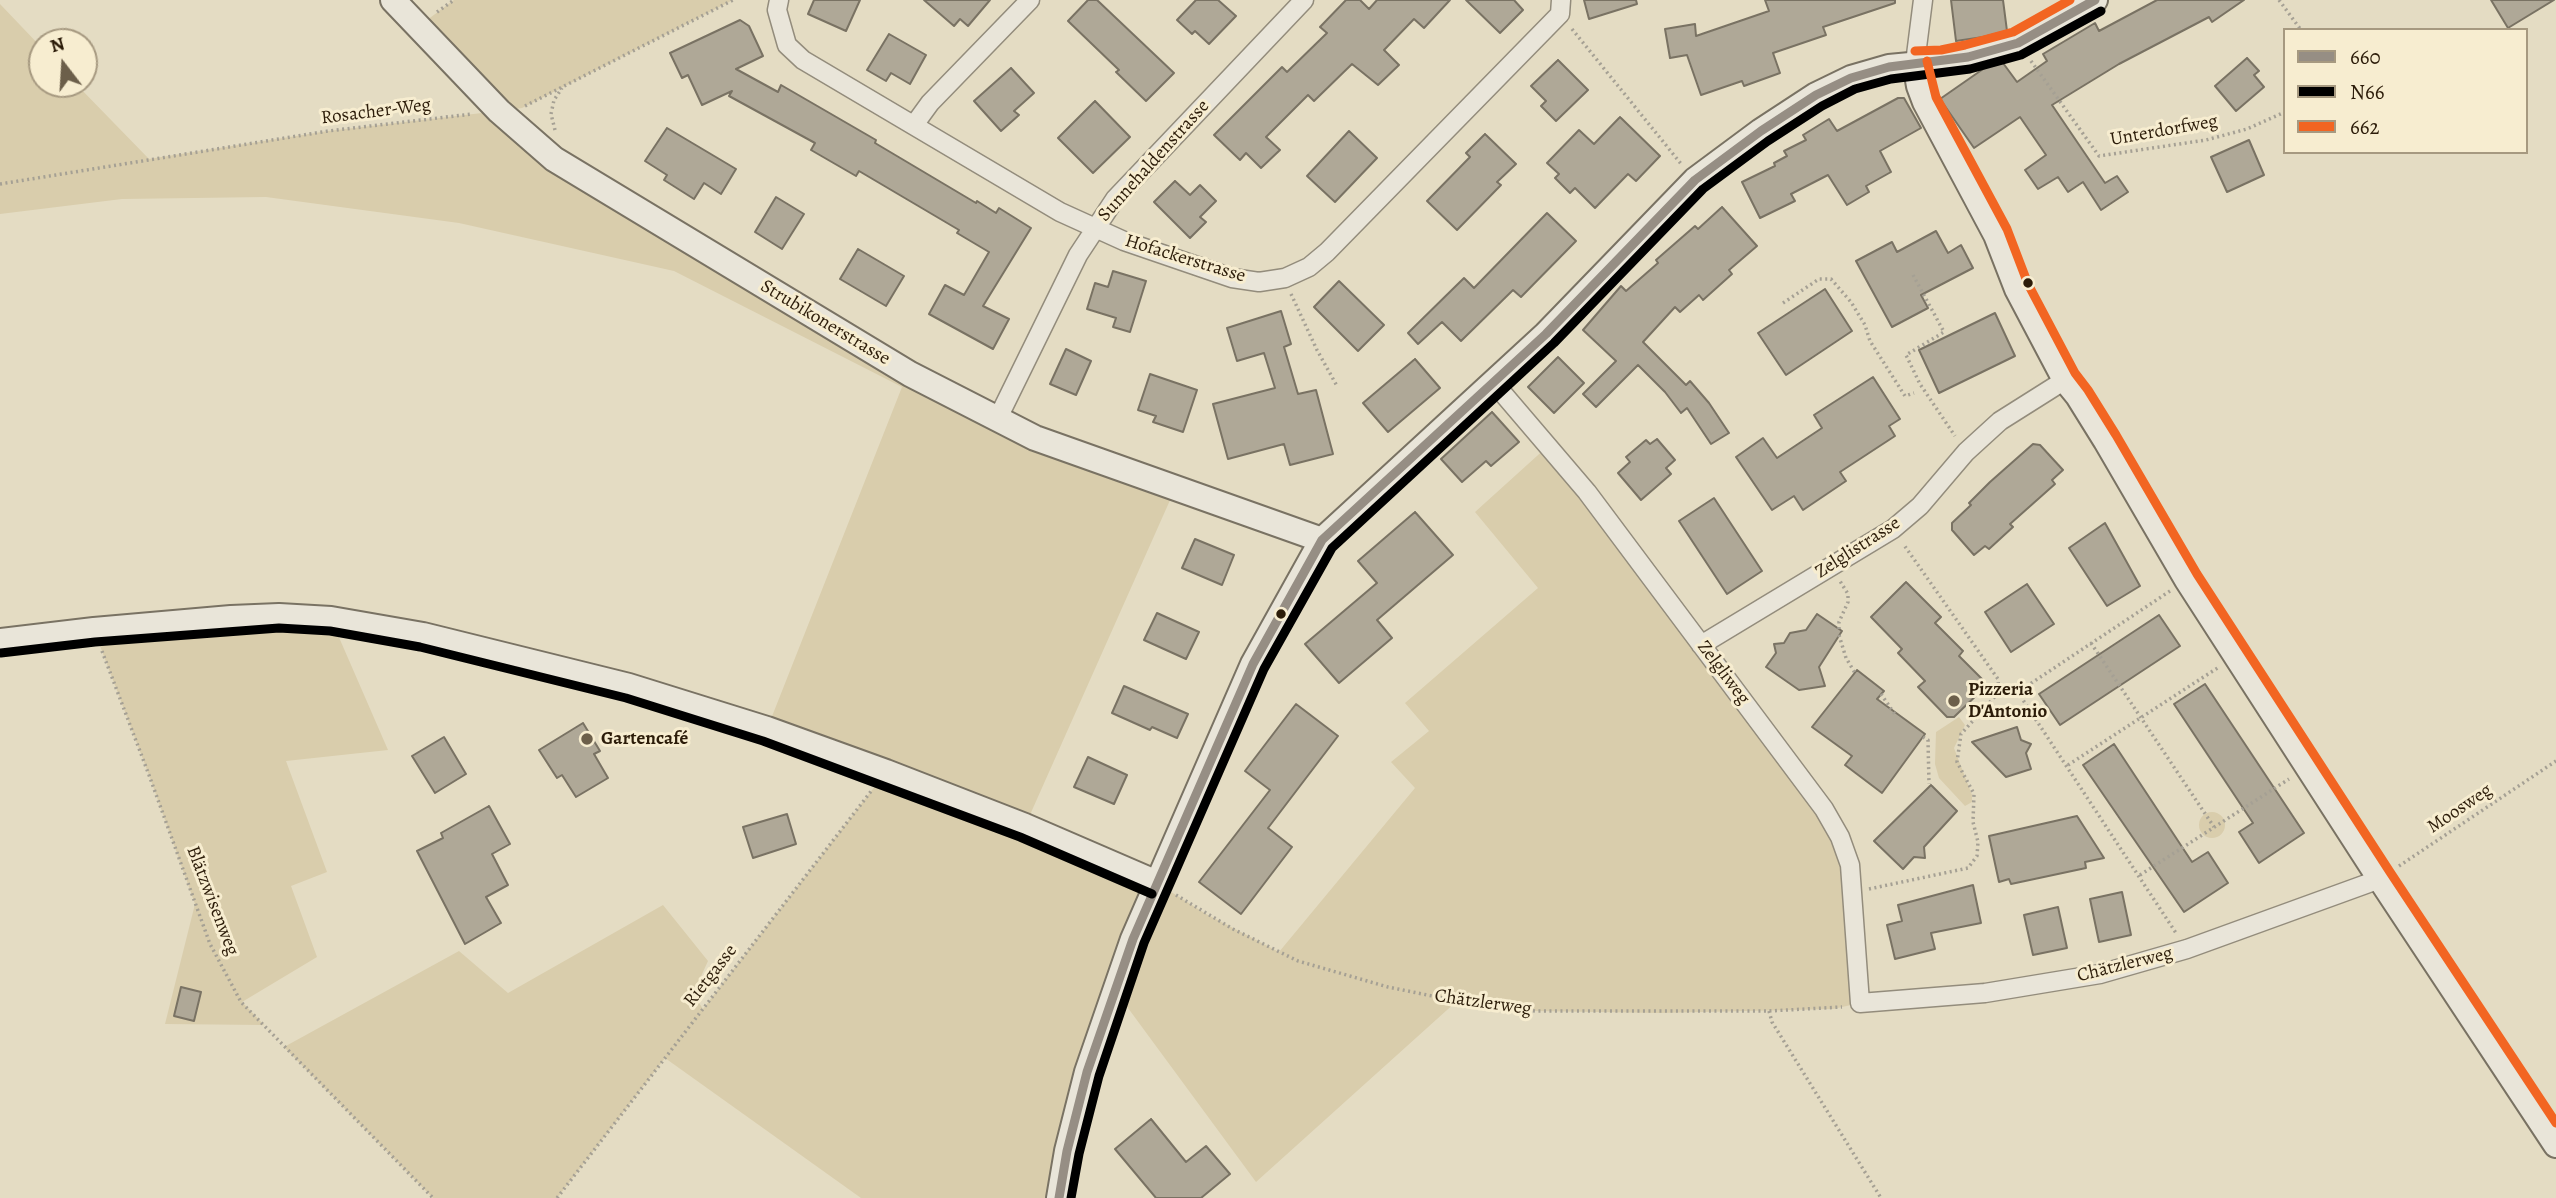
<!DOCTYPE html>
<meta charset="utf-8">
<style>
body{margin:0}
#map{position:relative;width:2556px;height:1198px;overflow:hidden;background:#e4dcc3;font-family:Alegreya,serif}
canvas{display:block}
.legend{position:absolute;left:2283px;top:28px;width:245px;height:126px;box-sizing:border-box;background:#f7edd0;border:2px solid #a69980;margin:0;padding:9px 12px;list-style:none;font-size:21px;color:#2c1c09}
.legend li{display:flex;align-items:center;gap:14px;height:35px}
.legend b{width:35px;border:2px solid #a69980}
.north{position:absolute;left:28px;top:28px;width:70px;height:70px;box-sizing:border-box;background:#f7edd0;border:2px solid #a69980;border-radius:50%;rotate:343deg;font-size:19px;font-weight:700;line-height:28px;text-align:center;color:#2c1c09}
.north::after{content:'';display:block;margin:auto;width:24px;height:32px;background:#6c5f4a;clip-path:polygon(50% 0,100% 100%,50% 72%,0 100%)}
</style>
<div id="map">
<canvas width="2556" height="1198"></canvas>
<ul class="legend">
<li><b style="height:9px;background:#968e84"></b>660</li>
<li><b style="height:9px;background:#000"></b>N66</li>
<li><b style="height:9px;background:#f26522"></b>662</li>
</ul>
<div class="north">N</div>
</div>
<script>
const ctx = document.querySelector('canvas').getContext('2d');
ctx.lineJoin = 'round';
function fill(path, color) {
  ctx.fillStyle = color;
  ctx.fill(path, 'evenodd');
}
function poly(rows) {
  const path = new Path2D();
  for (const r of rows) {
    if (r.length === 3) {
      path.moveTo(r[0] + r[2], r[1]);
      path.arc(r[0], r[1], r[2], 0, 2 * Math.PI);
      continue;
    }
    path.moveTo(r[0], r[1]);
    for (let i = 2; i < r.length; i += 2) path.lineTo(r[i], r[i + 1]);
  }
  return path;
}
function strokePath(path, color, width, dash) {
  ctx.strokeStyle = color;
  ctx.lineWidth = width;
  ctx.lineCap = dash ? 'butt' : 'round';
  ctx.setLineDash(dash || []);
  ctx.stroke(path);
}
function drawText(font, color, halo, rows, align = 'center') {
  ctx.font = font + ' Alegreya,serif';
  ctx.lineWidth = 6;
  ctx.setLineDash([]);
  ctx.textBaseline = 'middle';
  ctx.strokeStyle = halo;
  ctx.fillStyle = color;
  for (const [text, x, y, turn = 0] of rows) {
    ctx.save();
    ctx.translate(x, y);
    ctx.rotate((+turn || 0) * Math.PI / 180);
    ctx.textAlign = isNaN(turn) ? turn : align;
    if (halo) ctx.strokeText(text, 0, 0);
    ctx.fillText(text, 0, 0);
    ctx.restore();
  }
}
const green = poly([
 [454,0,733,0,522,108,501,111,910,374,1175,489,1025,826,1157,883,1206,914,1279,952,1415,788,1391,762,1429,731,1405,703,1538,588,1475,512,1548,446,1840,837,1860,1003,1833,1009,1659,1013,1535,1011,1457,1001,1256,1182,1114,989,1059,1198,861,1198,665,1058,557,1198,433,1198,284,1047,459,951,508,993,663,905,708,961,693,994,703,1009,886,772,767,729,902,387,674,271,459,223,266,197,122,199,0,214,0,4,42,48,42,84,76,84,149,159,328,131,499,111,419,26],
 [331,619,388,750,286,761,327,872,291,886,317,957,242,1002,264,1025,165,1024,195,904,149,775,94,630],
 [1959,717,1965,725,1954,748,1972,795,1972,802,1965,806,1939,778,1935,764,1936,732],
 [2212,825,13]
]);
const building = poly([
 [814,0,860,0,846,31,808,14,814,0],
 [924,0,990,0,968,26,960,19,954,26,924,0],
 [1088,0,1097,0,1174,73,1146,101,1116,72,1119,70,1068,21,1088,0],
 [1196,0,1218,0,1236,16,1209,44,1195,31,1192,34,1177,20,1196,0],
 [1346,0,1360,0,1369,9,1377,0,1450,0,1424,28,1414,19,1384,50,1399,65,1378,85,1352,64,1314,101,1308,95,1266,137,1280,150,1261,168,1246,153,1240,160,1214,135,1282,67,1287,72,1327,33,1320,27,1346,0],
 [1466,0,1514,0,1523,10,1500,33,1466,0],
 [1584,0,1636,0,1637,4,1589,19,1584,0],
 [1765,0,1895,0,1895,3,1823,27,1826,35,1773,53,1780,73,1744,86,1742,81,1701,95,1687,55,1670,58,1665,29,1695,24,1696,36,1769,11,1765,0],
 [1951,0,2003,0,2007,31,1983,37,1956,41,1951,0],
 [2157,0,2244,0,2212,22,2209,17,2119,64,2052,105,2105,183,2117,176,2128,192,2101,210,2083,182,2068,192,2058,177,2038,189,2025,170,2046,155,2020,117,1974,148,1940,99,1986,67,2003,63,2017,82,2047,61,2043,54,2095,23,2099,31,2157,0],
 [2491,0,2554,0,2508,28,2491,0],
 [740,20,749,26,763,56,736,69,778,92,781,85,876,140,875,143,976,203,977,201,996,213,999,208,1031,228,983,306,1009,319,993,349,929,314,945,285,964,295,989,252,957,233,959,230,859,171,856,176,811,150,815,143,729,96,732,91,702,105,688,75,682,78,670,53,740,20],
 [889,34,926,55,910,84,891,73,886,81,867,70,889,34],
 [2247,58,2259,71,2254,75,2264,87,2236,111,2215,86,2247,58],
 [1558,60,1588,90,1556,121,1541,106,1546,101,1531,86,1558,60],
 [1011,68,1034,93,1014,111,1019,115,1001,131,974,101,1011,68],
 [1898,98,1904,98,1921,128,1880,151,1891,172,1866,186,1869,192,1847,205,1828,175,1791,194,1795,201,1760,218,1742,182,1775,166,1774,163,1787,156,1784,151,1806,140,1803,135,1829,119,1837,131,1898,98],
 [1095,101,1130,137,1093,173,1058,138,1095,101],
 [1620,117,1660,156,1636,181,1628,174,1595,208,1575,188,1570,193,1555,178,1559,174,1547,163,1579,130,1594,144,1620,117],
 [667,128,736,169,721,194,704,183,694,199,664,180,667,175,645,161,667,128],
 [1349,131,1377,158,1335,202,1307,176,1349,131],
 [1485,134,1516,164,1497,182,1501,185,1457,230,1427,201,1470,157,1466,153,1485,134],
 [2249,140,2264,175,2227,192,2211,157,2249,140],
 [1175,181,1190,195,1200,185,1216,201,1200,217,1206,222,1190,238,1154,202,1175,181],
 [776,197,804,214,782,249,755,232,776,197],
 [1722,207,1757,246,1729,270,1732,274,1703,300,1699,295,1680,312,1675,307,1643,342,1686,385,1690,381,1709,403,1729,433,1711,444,1687,408,1681,413,1665,392,1638,365,1596,407,1583,394,1616,361,1583,330,1621,286,1626,291,1658,263,1656,260,1695,226,1698,229,1722,207],
 [1547,213,1576,241,1521,297,1513,290,1461,341,1442,322,1418,344,1408,333,1464,278,1474,288,1547,213],
 [1936,231,1948,253,1961,245,1973,268,1921,295,1928,308,1892,327,1856,261,1892,242,1897,252,1936,231],
 [858,249,904,276,886,306,840,279,858,249],
 [1113,271,1146,281,1130,332,1113,327,1116,318,1087,309,1095,283,1108,287,1113,271],
 [1339,281,1384,325,1358,351,1314,307,1339,281],
 [1825,289,1852,331,1786,375,1758,333,1825,289],
 [1281,311,1291,344,1284,347,1298,394,1316,390,1333,454,1290,465,1284,444,1228,459,1213,404,1275,388,1264,353,1237,361,1227,328,1281,311],
 [1995,313,2015,356,1939,393,1919,350,1995,313],
 [1066,349,1091,361,1076,395,1050,384,1066,349],
 [1558,357,1584,383,1554,413,1528,387,1558,357],
 [1415,359,1440,388,1388,432,1363,403,1415,359],
 [1150,374,1197,390,1183,432,1153,422,1156,416,1138,410,1150,374],
 [1873,377,1900,419,1889,426,1895,436,1840,472,1846,481,1803,510,1794,496,1772,510,1736,457,1763,438,1777,458,1822,428,1814,415,1873,377],
 [1492,412,1519,442,1491,466,1486,461,1462,482,1441,459,1492,412],
 [1657,439,1675,460,1666,468,1671,474,1641,500,1618,473,1630,462,1626,457,1646,440,1650,444,1657,439],
 [2033,444,2040,445,2063,470,2052,480,2055,484,2010,524,2013,527,1989,549,1985,546,1974,555,1952,530,1952,523,1971,505,1969,503,1990,482,2033,444],
 [1714,498,1762,571,1727,594,1679,521,1714,498],
 [1415,512,1453,555,1377,620,1392,638,1339,683,1305,644,1377,583,1358,561,1415,512],
 [2105,523,2140,586,2107,606,2069,548,2105,523],
 [1195,539,1234,555,1222,585,1182,568,1195,539],
 [1906,582,1941,617,1935,623,1963,651,1959,656,1984,681,1984,688,1954,717,1947,717,1918,687,1925,681,1898,653,1902,649,1871,617,1906,582],
 [2027,584,2054,624,2011,652,1985,612,2027,584],
 [1157,613,1199,632,1186,659,1144,640,1157,613],
 [1817,614,1842,631,1819,667,1825,686,1799,690,1766,667,1776,653,1774,644,1784,643,1790,633,1806,630,1817,614],
 [2159,615,2180,646,2060,725,2039,694,2159,615],
 [1857,670,1884,691,1877,699,1925,734,1882,793,1845,765,1852,756,1812,727,1857,670],
 [2205,684,2304,833,2259,863,2239,832,2253,823,2174,704,2205,684],
 [1124,686,1188,714,1177,738,1152,727,1150,730,1112,713,1124,686],
 [1296,704,1338,736,1268,828,1292,847,1241,914,1199,882,1270,790,1245,771,1296,704],
 [583,723,600,751,594,754,608,778,576,797,562,775,557,778,539,750,583,723],
 [2017,727,2021,740,2031,744,2026,753,2031,769,2006,777,1972,742,2017,727],
 [444,737,466,774,435,793,412,756,444,737],
 [2114,744,2192,862,2208,852,2228,883,2184,912,2083,765,2114,744],
 [1088,757,1127,775,1114,804,1074,787,1088,757],
 [1931,785,1957,811,1924,847,1925,858,1914,857,1903,869,1874,841,1931,785],
 [489,806,510,844,492,854,508,885,486,897,501,923,465,944,417,851,443,838,441,833,489,806],
 [787,814,796,844,753,858,743,827,787,814],
 [2077,816,2104,858,2085,862,2086,868,2011,884,2009,879,1999,882,1989,836,2077,816],
 [1973,885,1981,923,1931,933,1935,949,1895,959,1887,925,1902,921,1898,905,1973,885],
 [2122,892,2131,935,2099,942,2090,899,2122,892],
 [2058,907,2067,948,2033,955,2024,915,2058,907],
 [181,987,201,992,194,1021,174,1016,181,987],
 [1151,1119,1186,1162,1206,1146,1230,1174,1201,1198,1156,1198,1115,1149,1151,1119]
]);
const path = poly([
 [2279,0,2301,30],
 [437,12,454,0],
 [1572,29,1682,165],
 [2031,61,2099,156,2206,140,2247,129,2285,112],
 [525,106,733,0],
 [555,130,551,114,554,100,562,88],
 [0,184,328,131,472,114],
 [1913,275,1944,332,1906,355,1920,384,1955,436],
 [1291,294,1317,350,1337,386],
 [1783,303,1819,279,1831,279,1851,302,1865,325,1870,341,1905,396,1914,393],
 [2170,591,2027,686,2023,700,2176,933],
 [1839,629,1839,622,1848,602,1848,594,1840,581],
 [1839,635,1846,658,1855,673],
 [2091,643,2214,827],
 [102,651,149,775,210,944,241,1002,433,1198],
 [1881,694,1896,716],
 [1923,737,1928,740,1929,784],
 [2068,765,2219,667],
 [2399,866,2556,761],
 [2140,875,2289,779],
 [1869,889,1968,868,1977,856,1978,842,1973,822,1974,794,1957,762,1961,734,1999,692,1998,679,1904,545],
 [1176,895,1233,929,1298,961,1388,987,1457,1001,1535,1011,1769,1011,1842,1007],
 [1769,1011,1772,1022,1881,1198],
 [557,1198,872,790]
]);
const street = poly([
 [779,0,777,10,787,45,803,60,1060,212,1124,241,1232,278,1259,282,1285,278,1309,267,1327,252,1560,14,1561,0],
 [1915,63,1923,0],
 [914,125,930,103,1030,0],
 [1494,383,1587,492,1824,809,1840,837,1850,865,1860,1003,1985,993,2100,974,2187,949,2380,879],
 [997,420,1078,255,1115,199,1304,0],
 [1701,645,1893,529,1920,506,1966,452,2000,421,2065,380]
]);
const secondary = poly([
 [393,0,499,111,554,159,910,374,1035,438,1322,540],
 [1915,63,1919,86,1925,102,1996,235,2017,289,2065,380,2078,396,2106,441,2187,580,2380,879,2556,1145],
 [0,641,94,630,231,618,279,616,331,619,423,635,629,686,767,729,886,772,1025,826,1157,883],
 [1059,1198,1067,1151,1087,1072,1133,939,1253,664,1322,540,1546,334,1695,180,1761,131,1816,95,1851,78,1889,67,1942,62,1968,57,2018,43,2095,0]
]);
const bus1 = poly([
 [1059,1198,1067,1151,1087,1072,1133,939,1253,664,1322,540,1546,334,1695,180,1761,131,1816,95,1851,78,1889,67,1968,57,2018,43,2095,0]
]);
const bus2 = poly([
 [1,653,95,642,279,628,330,631,420,647,626,698,763,741,1020,837,1152,894],
 [1071,1198,1079,1154,1099,1076,1144,943,1264,669,1332,548,1554,343,1703,189,1768,141,1822,106,1855,89,1891,79,1970,69,2021,55,2101,11]
]);
const bus3 = poly([
 [1915,51,1941,50,1965,45,2013,32,2070,0],
 [1927,61,1936,97,2007,229,2028,284,2075,373,2088,390,2116,435,2197,574,2390,872,2556,1123]
]);
const markers = [
 [2028,283,6,"#2c1c09"],
 [1281,614,6,"#2c1c09"],
 [1954,701,7,"#6c5f4a"],
 [587,739,7,"#6c5f4a"]
];
const streetNames = [
 ["Rosacher-Weg",376,112,-7],
 ["Unterdorfweg",2164,131,-10],
 ["Sunnehaldenstrasse",1154,161,-48],
 ["Hofackerstrasse",1185,259,17],
 ["Strubikonerstrasse",825,323,31],
 ["Zelglistrasse",1858,548,-33],
 ["Zelgliweg",1723,673,53],
 ["Moosweg",2460,809,-34],
 ["Blätzwisenweg",212,901,69],
 ["Chätzlerweg",2125,965,-14],
 ["Rietgasse",711,976,-52],
 ["Chätzlerweg",1483,1003,8]
];
const poiNames = [
 ["Pizzeria",1968,690],
 ["D'Antonio",1968,712],
 ["Gartencafé",601,739]
];
fill(green, '#d9cdac');
fill(building, '#afa897');
strokePath(building, '#797263', 2);
strokePath(street, '#938c7c', 21);
strokePath(secondary, '#797263', 28);
strokePath(path, '#a5a094', 3.5, [2, 3.5]);
strokePath(street, '#e9e5d9', 18);
strokePath(secondary, '#e9e5d9', 24);
strokePath(bus1, '#968e84', 9);
strokePath(bus2, '#000', 9);
strokePath(bus3, '#f26522', 9);
for (const [x, y, r, color] of markers) {
  const dot = new Path2D();
  dot.arc(x, y, r, 0, 2 * Math.PI);
  ctx.fillStyle = color;
  ctx.fill(dot);
  strokePath(dot, '#f7edd0', 2.5);
}
drawText('19px', '#2c1c09', '#f7edd0', streetNames);
drawText('bold 19px', '#2c1c09', '#f7edd0', poiNames, 'left');
</script>
